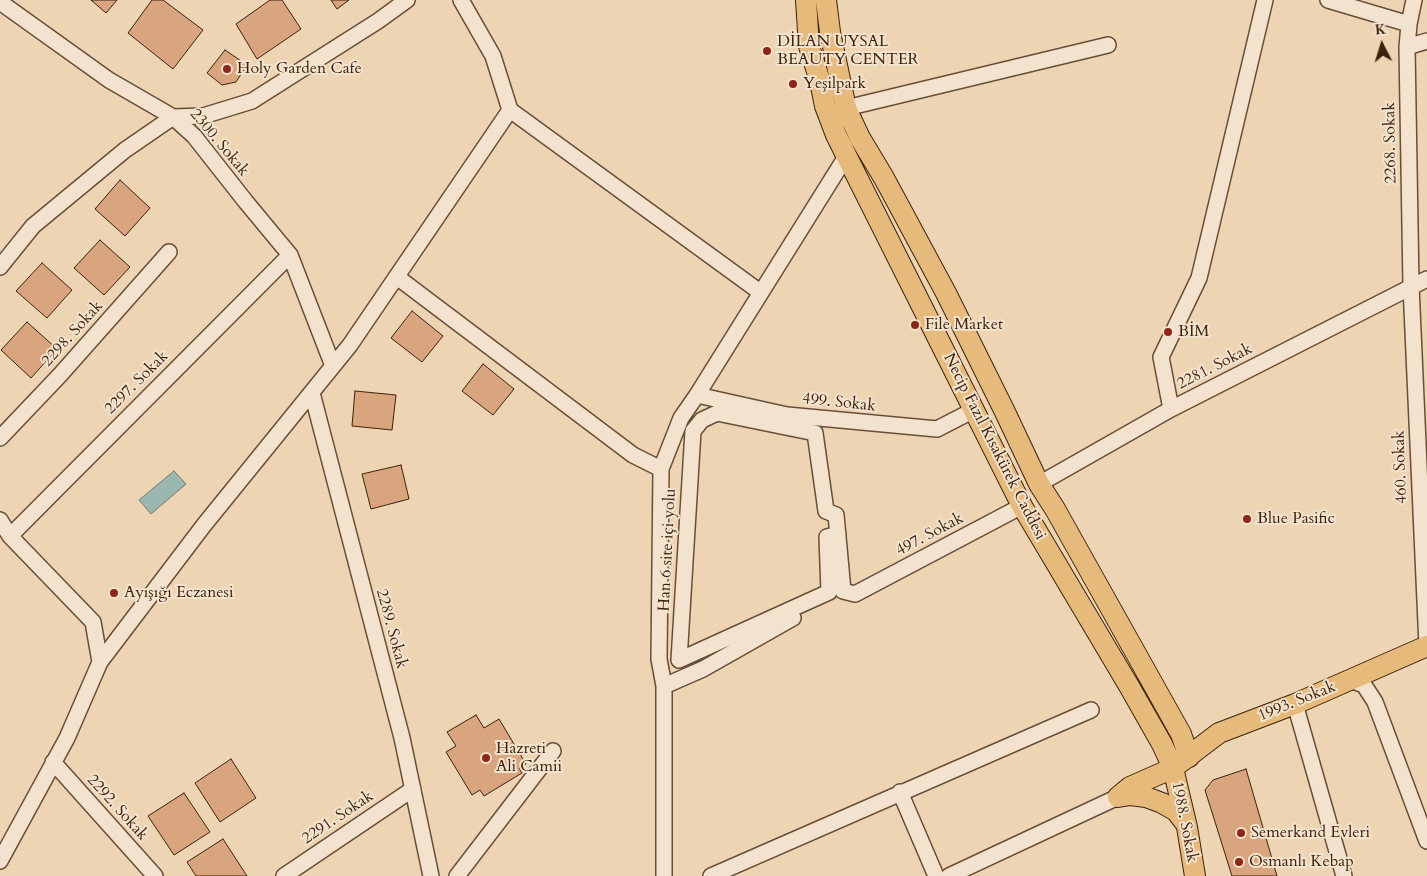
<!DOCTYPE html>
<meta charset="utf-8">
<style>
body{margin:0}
#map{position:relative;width:1427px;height:876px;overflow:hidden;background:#edd4b3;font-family:Cardo,serif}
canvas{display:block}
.north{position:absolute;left:1357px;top:20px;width:50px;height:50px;-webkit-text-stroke:4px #f3e3ce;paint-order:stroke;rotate:355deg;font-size:14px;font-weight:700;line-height:20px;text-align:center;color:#3c220c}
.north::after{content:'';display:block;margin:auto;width:18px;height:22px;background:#3c220c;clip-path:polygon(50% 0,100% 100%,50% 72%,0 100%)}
</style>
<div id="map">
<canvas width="1427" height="876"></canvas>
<div class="north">K</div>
</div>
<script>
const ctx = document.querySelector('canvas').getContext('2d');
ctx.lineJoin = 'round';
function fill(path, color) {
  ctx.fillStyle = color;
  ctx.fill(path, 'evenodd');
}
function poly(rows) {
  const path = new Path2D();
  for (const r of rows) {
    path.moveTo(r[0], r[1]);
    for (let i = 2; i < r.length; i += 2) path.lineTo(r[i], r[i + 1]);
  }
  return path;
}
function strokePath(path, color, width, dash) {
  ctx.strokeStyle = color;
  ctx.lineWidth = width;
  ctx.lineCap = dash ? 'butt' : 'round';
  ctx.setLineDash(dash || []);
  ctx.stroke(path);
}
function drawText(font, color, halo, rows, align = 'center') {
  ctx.font = font + ' Cardo,serif';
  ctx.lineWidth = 4;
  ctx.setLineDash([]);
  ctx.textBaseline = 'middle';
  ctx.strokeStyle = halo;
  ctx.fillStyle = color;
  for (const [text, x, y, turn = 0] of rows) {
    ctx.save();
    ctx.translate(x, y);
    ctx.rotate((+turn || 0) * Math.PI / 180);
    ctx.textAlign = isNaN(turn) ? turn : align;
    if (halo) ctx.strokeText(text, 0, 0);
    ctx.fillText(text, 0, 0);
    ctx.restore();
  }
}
const water = poly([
 [174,471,186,484,151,514,139,500,174,471]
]);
const building = poly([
 [91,0,117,0,106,13,91,0],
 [152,0,163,0,203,30,173,69,128,33,152,0],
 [270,0,282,0,301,29,257,59,236,24,270,0],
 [331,0,349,0,337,9,331,0],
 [225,50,247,65,236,82,222,85,207,73,225,50],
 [120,180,150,208,125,236,95,209,120,180],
 [100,240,130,267,104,295,74,268,100,240],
 [42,263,72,290,47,318,16,291,42,263],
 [412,311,443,336,422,362,391,338,412,311],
 [27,322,57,349,31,378,1,350,27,322],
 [483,364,514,389,493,415,462,391,483,364],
 [355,391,396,395,392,430,352,426,355,391],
 [401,465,409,499,371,509,362,474,401,465],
 [476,715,484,728,499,719,526,764,519,768,522,773,484,796,480,790,472,795,446,752,456,746,447,732,476,715],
 [231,759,256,798,220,822,195,783,231,759],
 [1246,769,1277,876,1232,876,1205,790,1213,780,1246,769],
 [184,793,210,832,174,855,148,816,184,793],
 [223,839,247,876,196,876,187,862,223,839]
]);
const minor = poly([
 [1328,0,1409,24],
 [1414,0,1409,24,1407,47,1411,286,1427,646],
 [0,2,109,80,173,117,203,116,252,101,378,21,407,0],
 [1407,47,1427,41],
 [846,108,1108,45],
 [510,110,760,292],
 [0,267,33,226,125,150,173,117,194,136,246,202,290,255,333,366],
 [397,277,633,455,661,469],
 [312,393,402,738,431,876],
 [697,395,787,415,937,429,974,410],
 [1171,409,1161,357,1199,278,1265,0],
 [0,438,60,375,169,252],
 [1039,484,1171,409,1427,279],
 [0,520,10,536,93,622,100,662,67,738,0,861],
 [838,534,827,537,829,592,679,660,693,431,702,420,717,413,815,433,826,511,836,515,843,591,855,594,1022,506],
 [10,536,290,255],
 [100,662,204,525,350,345,510,110,493,56,461,0],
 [1350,680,1364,685,1375,702,1427,841],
 [664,686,703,669,793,618],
 [1295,704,1344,876],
 [53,762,155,876],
 [900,792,936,876],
 [284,876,413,789],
 [457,876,553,751],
 [664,876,664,686,659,659,661,469,681,418,697,395,847,155],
 [711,876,1091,710],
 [949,876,1118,797]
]);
const major = poly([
 [806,0,809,46,820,81,825,106,836,135,1022,506,1129,686,1162,744,1173,768,1187,827,1195,876],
 [826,0,830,32,846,108,860,138,884,178,946,293,1005,412,1039,484,1055,509,1181,734,1189,757],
 [1186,824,1176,811,1162,803,1146,797,1130,795,1118,797,1130,787,1173,768,1219,733,1295,704,1427,646]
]);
const markers = [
 [767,51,5,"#8f2418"],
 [227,69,5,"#8f2418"],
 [793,84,5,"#8f2418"],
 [915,325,5,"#8f2418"],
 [1168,332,5,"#8f2418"],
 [1247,519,5,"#8f2418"],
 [114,593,5,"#8f2418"],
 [486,758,5,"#8f2418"],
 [1241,833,5,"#8f2418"],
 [1239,862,5,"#8f2418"]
];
const poiNames = [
 ["DİLAN UYSAL",777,42],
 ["BEAUTY CENTER",777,60],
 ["Holy Garden Cafe",237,69],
 ["Yeşilpark",803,84],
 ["File Market",925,325],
 ["BİM",1178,332],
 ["Blue Pasific",1257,519],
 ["Ayışığı Eczanesi",124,593],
 ["Hazreti",496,749],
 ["Ali Camii",496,767],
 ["Semerkand Evleri",1251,833],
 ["Osmanlı Kebap",1249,862]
];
const streetNames = [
 ["2300. Sokak",219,143,50],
 ["2268. Sokak",1391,143,-91],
 ["2298. Sokak",73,334,-48],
 ["2281. Sokak",1215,367,-27],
 ["2297. Sokak",137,383,-45],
 ["499. Sokak",839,403,6],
 ["Necip Fazıl Kısakürek Caddesi",994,447,63],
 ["460. Sokak",1401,467,-92],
 ["497. Sokak",930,535,-28],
 ["Han 6 site içi yolu",668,550,-87],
 ["2289. Sokak",391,629,75],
 ["1993. Sokak",1297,702,-22],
 ["2292. Sokak",117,808,48],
 ["2291. Sokak",338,818,-34],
 ["1988. Sokak",1184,822,79]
];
fill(water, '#9ab7b2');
strokePath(water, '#747b70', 1);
fill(building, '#d9a57f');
strokePath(building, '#3c220c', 1);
strokePath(minor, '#684e36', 18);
strokePath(major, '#3c220c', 22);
strokePath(minor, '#f3e3ce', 15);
strokePath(major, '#e6ba7a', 20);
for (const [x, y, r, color] of markers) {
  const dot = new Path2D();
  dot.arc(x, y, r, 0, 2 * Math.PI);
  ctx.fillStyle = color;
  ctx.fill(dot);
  strokePath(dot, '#f3e3ce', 2);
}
drawText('16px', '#3c220c', '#f3e3ce', poiNames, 'left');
drawText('16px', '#3c220c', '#f3e3ce', streetNames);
</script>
